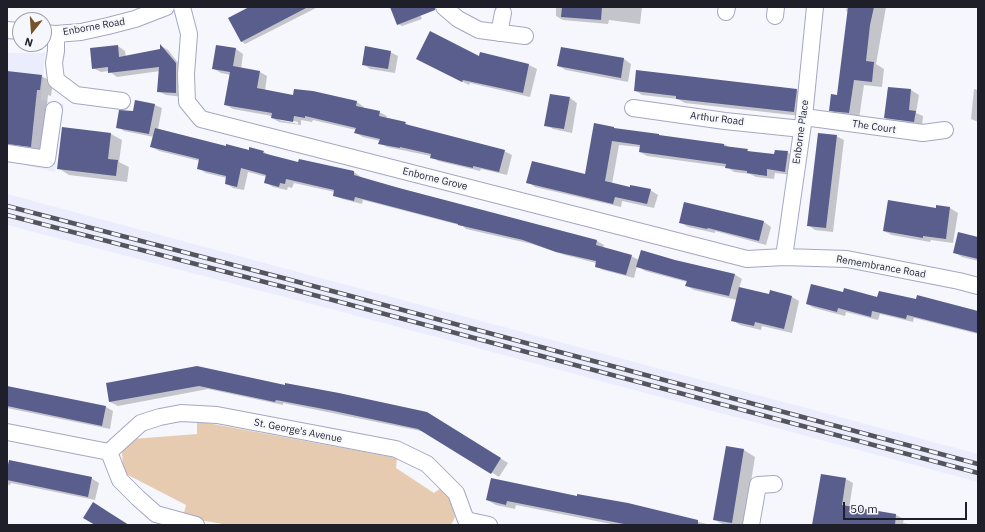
<!DOCTYPE html>
<style>
body{margin:0}
#map{position:relative;width:985px;height:532px;overflow:hidden;background:#f6f7fd;font-family:"IBM Plex Sans",sans-serif}
canvas{display:block}
.frame{position:absolute;inset:0;border:8px solid #1e1f29;pointer-events:none}
.north{position:absolute;left:12px;top:12px;width:40px;height:40px;box-sizing:border-box;background:#f6f7fd;border:1px solid #a0a1a8;border-radius:50%;rotate:197deg;font-size:11px;font-weight:700;line-height:16px;text-align:center;color:#1e1f29}
.north::after{content:'';display:block;margin:auto;width:14px;height:18px;background:#77532c;clip-path:polygon(50% 0,100% 100%,50% 72%,0 100%)}
.scale{position:absolute;left:843px;top:502px;width:124px;height:18px;box-sizing:border-box;border:2px solid #1e1f29;border-top:0;padding-left:5px;font-size:12px;line-height:14px;white-space:nowrap;color:#1e1f29;-webkit-text-stroke:3px #f6f7fd;paint-order:stroke}
</style>
<div id="map">
<canvas width="985" height="532"></canvas>
<div class="frame"></div>
<div class="north">N</div>
<div class="scale">50 m</div>
</div>
<script>
const ctx = document.querySelector('canvas').getContext('2d');
ctx.lineJoin = 'round';
function fill(path, color) {
  ctx.fillStyle = color;
  ctx.fill(path, 'evenodd');
}
function poly(rows) {
  const path = new Path2D();
  for (const r of rows) {
    path.moveTo(r[0], r[1]);
    for (let i = 2; i < r.length; i += 2) path.lineTo(r[i], r[i + 1]);
  }
  return path;
}
function strokePath(path, color, width, dash) {
  ctx.strokeStyle = color;
  ctx.lineWidth = width;
  ctx.lineCap = dash ? 'butt' : 'round';
  ctx.setLineDash(dash || []);
  ctx.stroke(path);
}
function drawText(font, color, halo, rows, align = 'center') {
  ctx.font = font + ' "IBM Plex Sans",sans-serif';
  ctx.lineWidth = 4;
  ctx.setLineDash([]);
  ctx.textBaseline = 'middle';
  ctx.strokeStyle = halo;
  ctx.fillStyle = color;
  for (const [text, x, y, turn = 0] of rows) {
    ctx.save();
    ctx.translate(x, y);
    ctx.rotate((+turn || 0) * Math.PI / 180);
    ctx.textAlign = isNaN(turn) ? turn : align;
    if (halo) ctx.strokeText(text, 0, 0);
    ctx.fillText(text, 0, 0);
    ctx.restore();
  }
}
const built = poly([
 [7,53,45,53,41,100,64,104,55,172,7,161],
 [7,194,978,454,978,482,365,318,7,225]
]);
const green = poly([
 [197,421,397,458,396,468,434,493,441,488,449,496,455,517,451,525,228,525,183,517,186,505,126,474,123,465,122,453,128,443,132,439,197,434]
]);
const shadow = poly([
 [251,7,318,7,245,44,241,41],
 [391,7,417,7,422,19,402,26,398,24],
 [556,7,642,7,640,24,609,20,608,24,563,20,556,16],
 [847,7,886,7,876,64,884,69,882,87,864,85,859,119,840,116,830,110,838,96,848,12,846,11],
 [118,46,125,51,126,57,161,49,161,46,168,50,183,69,183,97,166,95,158,91,160,71,117,77,109,71,101,72,93,68],
 [217,46,236,49,243,54,241,69,260,72,267,76,265,91,294,96,313,92,357,102,364,107,364,108,379,112,387,116,386,118,405,123,412,127,504,151,512,155,507,175,481,169,480,171,438,161,431,156,387,147,380,143,380,141,363,137,356,133,356,130,313,120,312,122,301,120,301,125,279,122,272,118,272,116,233,109,226,105,231,75,221,73,214,69],
 [279,118,298,122,298,124,279,120],
 [390,52,398,56,395,73,370,69,363,64],
 [480,53,529,65,537,69,530,97,470,83,469,85,417,59,479,58],
 [624,59,631,64,628,82,566,70,558,66],
 [7,72,41,76,53,82,51,96,48,95,42,153,7,146],
 [888,88,911,90,919,95,916,113,923,116,922,126,893,122,885,118],
 [974,89,978,90,978,122,971,119],
 [635,90,796,90,804,94,801,116,685,103,678,99,642,95],
 [570,98,577,103,572,133,553,129,546,125],
 [136,101,155,105,162,108,158,129,226,147,264,152,271,156,299,163,354,172,361,177,361,178,597,241,604,245,603,248,631,256,639,260,675,261,734,274,742,279,739,288,770,295,771,292,792,297,799,301,792,333,762,326,761,330,740,325,732,320,737,300,694,290,687,286,687,282,645,271,637,266,634,278,603,270,596,266,596,263,565,255,532,244,466,229,463,226,363,200,362,204,342,199,334,195,335,192,294,183,292,188,288,187,287,190,273,187,265,182,267,177,248,172,244,190,233,188,226,183,227,178,206,173,198,168,200,161,159,151,152,147,154,137,124,131,118,127,134,112],
 [614,128,617,130,662,137,724,144,729,147,747,150,753,153,775,156,787,152,795,157,792,175,775,173,774,179,756,177,750,174,734,172,727,167,647,156,640,152,640,147,619,145,612,184,630,188,650,190,658,195,654,208,622,201,621,207,535,187,528,182,586,176],
 [111,134,122,140,119,162,129,167,127,182,69,175,58,168],
 [836,136,844,140,833,232,815,230,808,225],
 [685,204,764,222,771,227,766,245,715,231,715,233,688,227,680,222],
 [937,206,950,208,958,213,953,243,931,240,930,242,892,235,884,231,937,209],
 [978,239,978,261,962,257,954,252],
 [844,293,978,312,978,334,914,318,913,322,880,314,878,320,846,312,845,316,814,308,807,304],
 [107,384,286,386,435,418,508,463,499,477,426,432,337,414,283,403,283,405,208,389,118,406,110,402],
 [7,387,106,407,113,411,110,429,7,408],
 [727,447,744,450,755,457,744,525,724,525,715,520],
 [7,463,91,478,99,483,95,500,11,483,10,485,7,484],
 [846,479,853,483,848,515,823,511],
 [578,497,628,504,711,525,616,525,516,505,515,509,496,505,487,500],
 [860,509,896,515,904,519,903,523,913,525,863,525]
]);
const building = poly([
 [249,7,308,7,241,42,228,18],
 [390,7,435,7,435,10,397,25],
 [562,7,602,7,601,20,561,17],
 [848,7,874,7,870,25,866,61,874,62,872,82,854,80,849,113,829,111,831,94,837,95],
 [430,31,479,56,480,52,529,64,523,93,463,80,462,82,416,59],
 [160,44,176,63,176,93,157,92,159,67,108,73,108,67,92,69,90,48,118,45,119,57,160,49],
 [216,45,236,48,233,66,260,71,257,88,293,95,294,89,313,91,357,101,356,106,380,111,379,116,406,122,405,124,505,150,499,172,473,166,473,168,430,158,431,154,400,147,400,148,378,144,380,139,354,133,356,128,305,116,305,118,294,116,293,122,271,118,272,113,224,105,230,72,212,69],
 [365,46,391,51,388,69,362,65],
 [561,47,624,58,621,78,557,66],
 [636,70,797,89,794,112,676,99,676,96,634,91],
 [7,71,42,75,40,90,37,90,31,147,7,144],
 [888,87,911,89,909,110,916,111,914,122,884,118],
 [550,94,570,97,564,129,544,126],
 [135,100,155,104,149,134,116,128,119,110,133,111],
 [594,123,614,127,614,128,659,134,659,135,724,144,724,146,748,149,747,151,774,154,775,150,788,151,785,172,767,169,767,176,747,173,747,171,725,168,726,164,639,152,640,145,612,141,605,181,630,187,630,185,651,189,647,204,615,197,613,204,526,183,532,161,585,174],
 [62,127,111,133,108,159,118,160,116,176,57,169],
 [155,128,226,146,226,144,249,150,249,147,264,151,263,153,298,162,299,159,354,171,354,175,399,188,597,240,596,245,632,255,626,275,595,267,596,261,556,252,523,240,458,225,458,224,355,197,354,201,333,196,334,190,286,179,285,184,280,183,279,187,264,183,266,175,241,168,237,187,225,184,226,176,197,169,199,159,150,147],
 [818,133,837,135,826,228,807,226],
 [888,200,936,208,936,205,950,207,946,239,923,236,923,238,883,231],
 [684,202,764,221,759,241,708,228,707,229,679,223],
 [958,232,978,237,978,259,953,253],
 [641,250,675,260,735,274,729,296,685,286,687,281,636,267],
 [811,284,843,292,844,288,877,297,879,291,916,299,917,295,978,311,978,333,907,315,906,319,872,311,871,317,838,308,837,312,806,304],
 [739,287,769,294,770,290,792,296,784,329,755,322,754,326,731,321],
 [197,366,285,385,285,383,339,393,427,412,501,458,491,474,418,429,329,410,276,400,275,402,199,386,109,402,106,383],
 [7,386,106,406,102,426,7,406],
 [726,446,744,449,732,523,713,520],
 [9,460,92,477,88,497,7,480,7,470],
 [821,474,846,478,842,505,896,514,895,525,812,525],
 [491,478,577,496,577,494,628,503,698,520,698,525,629,525,507,501,506,505,486,500],
 [93,502,110,513,129,525,95,525,83,518]
]);
const minor = poly([
 [182,7,189,34,186,74,187,102,201,119,747,259,784,257,847,259,959,281,978,286],
 [444,7,458,19,479,30,525,36],
 [726,12,727,7],
 [775,16,776,7],
 [7,30,20,31],
 [44,33,56,34,81,32,108,26,135,19,166,7],
 [499,33,503,13],
 [56,34,56,51,54,63,56,80,76,95,122,101],
 [633,108,725,121,802,129],
 [804,117,923,133,945,130],
 [7,153,47,159,54,110],
 [784,257,804,117,815,7],
 [7,432,109,452],
 [109,452,141,423,160,417,181,413,217,415,396,449,427,464,456,493,466,520],
 [109,452,120,480,138,498,156,514,196,525],
 [466,520,489,525],
 [751,525,758,485,774,484]
]);
const rail = poly([
 [7,206,287,279,978,464],
 [7,215,284,287,978,473]
]);
const streetNames = [
 ["Enborne Road",94,27,-10],
 ["Arthur Road",717,119,7],
 ["The Court",874,127,8],
 ["Enborne Place",801,132,-82],
 ["Enborne Grove",435,179,14],
 ["Remembrance Road",881,267,10],
 ["St. George's Avenue",298,431,11]
];
fill(built, '#ebedfc');
fill(green, '#e6cbb1');
fill(shadow, '#0003');
fill(building, '#5a5e8c');
strokePath(minor, '#a4a7c3', 18);
strokePath(minor, '#fff', 16);
strokePath(rail, '#53545d', 4.5);
strokePath(rail, '#f6f7fd', 3, [9]);
drawText('10px', '#1e1f29', '#f6f7fd', streetNames);
</script>
